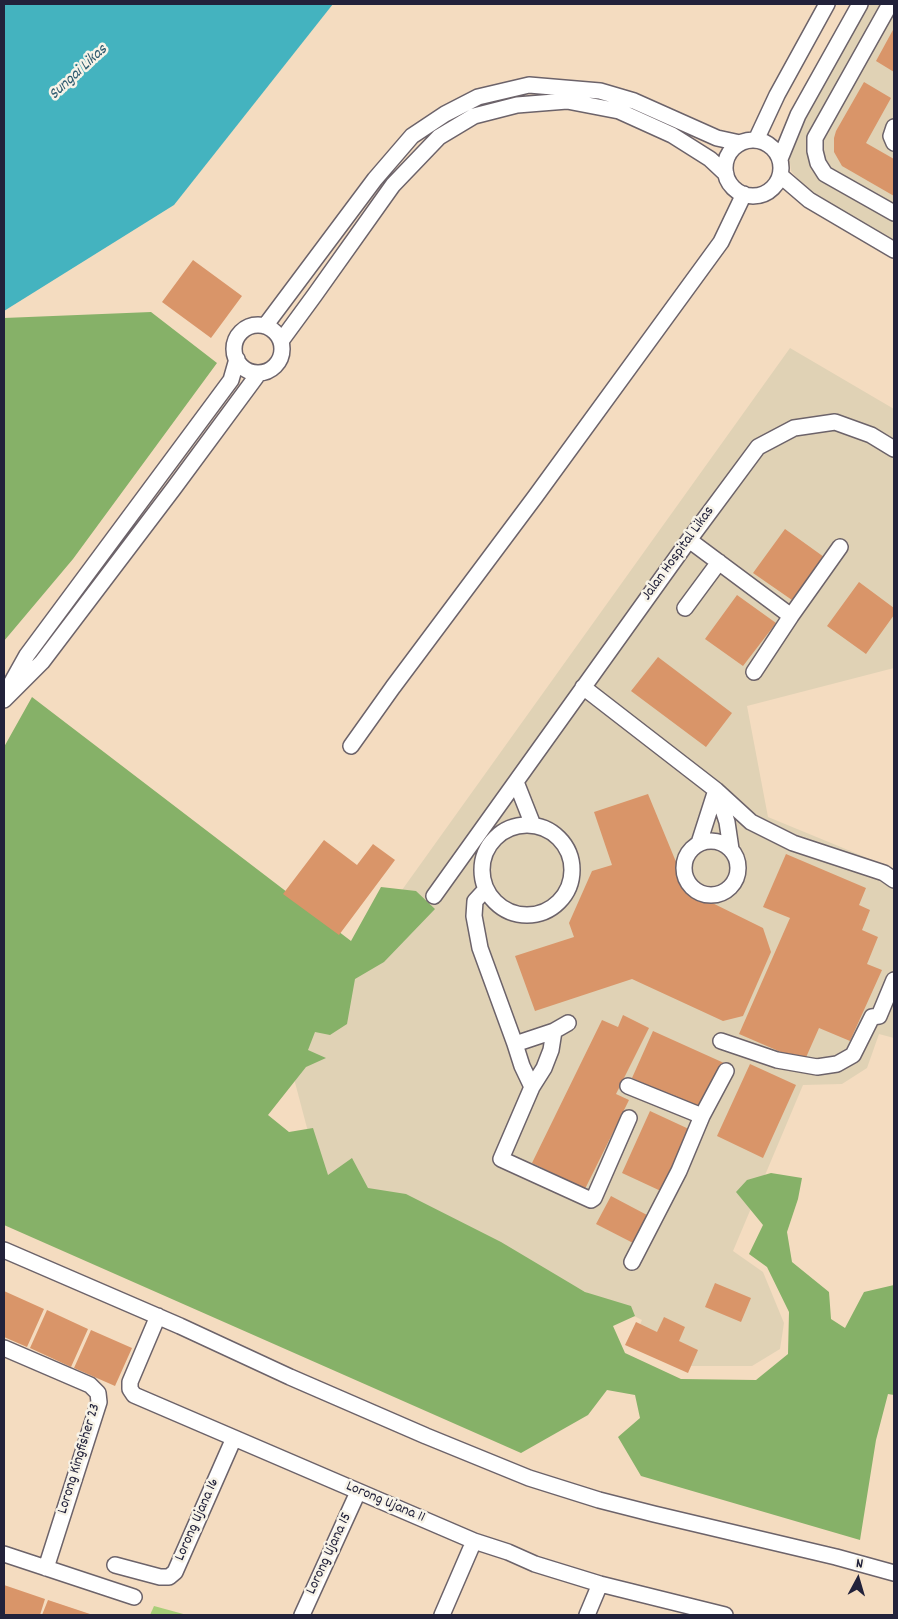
<!DOCTYPE html>
<style>
body{margin:0}
#map{position:relative;width:898px;height:1619px;overflow:hidden;background:#f4dcc0;font-family:Dekko,sans-serif}
canvas{display:block}
.frame{position:absolute;inset:0;border:5px solid #22223b;pointer-events:none}
.north{position:absolute;left:833px;top:1554px;width:50px;height:50px;-webkit-text-stroke:4px #f7f3e8;paint-order:stroke;rotate:6deg;font-size:14px;font-weight:700;line-height:20px;text-align:center;color:#22223b}
.north::after{content:'';display:block;margin:auto;width:18px;height:22px;background:#22223b;clip-path:polygon(50% 0,100% 100%,50% 72%,0 100%)}
</style>
<div id="map">
<canvas width="898" height="1619"></canvas>
<div class="frame"></div>
<div class="north">N</div>
</div>
<script>
const ctx = document.querySelector('canvas').getContext('2d');
ctx.lineJoin = 'round';
function fill(path, color) {
  ctx.fillStyle = color;
  ctx.fill(path, 'evenodd');
}
function poly(rows) {
  const path = new Path2D();
  for (const r of rows) {
    if (r.length === 3) {
      path.moveTo(r[0] + r[2], r[1]);
      path.arc(r[0], r[1], r[2], 0, 2 * Math.PI);
      continue;
    }
    path.moveTo(r[0], r[1]);
    for (let i = 2; i < r.length; i += 2) path.lineTo(r[i], r[i + 1]);
  }
  return path;
}
function strokePath(path, color, width, dash) {
  ctx.strokeStyle = color;
  ctx.lineWidth = width;
  ctx.lineCap = dash ? 'butt' : 'round';
  ctx.setLineDash(dash || []);
  ctx.stroke(path);
}
function drawText(font, color, halo, rows, align = 'center') {
  ctx.font = font + ' Dekko,sans-serif';
  ctx.lineWidth = 5;
  ctx.setLineDash([]);
  ctx.textBaseline = 'middle';
  ctx.strokeStyle = halo;
  ctx.fillStyle = color;
  for (const [text, x, y, turn = 0] of rows) {
    ctx.save();
    ctx.translate(x, y);
    ctx.rotate((+turn || 0) * Math.PI / 180);
    ctx.textAlign = isNaN(turn) ? turn : align;
    if (halo) ctx.strokeText(text, 0, 0);
    ctx.fillText(text, 0, 0);
    ctx.restore();
  }
}
const built = poly([
 [868,4,894,4,894,241,808,190,791,171,788,146],
 [790,348,894,409,894,668,747,706,768,817,894,869,894,1038,879,1034,867,1068,842,1084,803,1085,733,1251,763,1272,784,1323,780,1349,752,1366,680,1366,630,1346,642,1320,405,1202,321,1181,288,1056,339,978]
]);
const green = poly([
 [154,1606,187,1615,150,1615]
]);
const forest = poly([
 [151,312,217,363,73,559,4,641,4,318],
 [32,697,351,941,381,887,416,891,435,909,384,962,355,979,347,1024,330,1035,315,1032,308,1050,326,1058,306,1067,268,1115,289,1132,313,1128,328,1175,352,1158,368,1188,406,1194,501,1242,585,1292,631,1306,635,1316,613,1326,625,1353,681,1379,756,1380,788,1354,789,1312,767,1267,749,1254,763,1225,736,1192,747,1180,771,1173,802,1178,798,1199,787,1232,792,1262,829,1292,831,1319,845,1328,864,1292,894,1285,894,1395,888,1394,876,1440,860,1540,641,1476,618,1437,640,1418,635,1395,607,1390,588,1415,521,1453,4,1225,4,747]
]);
const water = poly([
 [4,4,333,4,174,205,4,311]
]);
const building = poly([
 [894,28,894,72,876,61],
 [864,82,891,98,866,143,894,159,894,196,842,166,834,152,834,138,836,131],
 [193,260,242,296,211,338,162,302],
 [785,529,824,557,792,600,753,573],
 [859,582,894,608,894,615,866,654,827,626],
 [737,595,776,623,743,666,705,639],
 [658,657,732,713,706,747,631,691],
 [648,794,688,891,763,928,771,952,743,1016,723,1021,632,979,535,1011,515,956,574,937,569,923,592,871,612,865,594,812],
 [324,840,357,865,373,844,395,860,339,935,283,894],
 [786,854,866,888,859,905,870,910,862,930,878,937,867,964,882,970,850,1041,819,1028,804,1062,739,1034,790,918,763,907],
 [623,1015,649,1028,616,1094,629,1100,585,1189,532,1163,602,1020,618,1027],
 [653,1031,724,1063,702,1110,632,1078],
 [750,1064,796,1085,763,1158,717,1136],
 [650,1111,691,1130,663,1192,622,1173],
 [611,1196,647,1215,633,1243,596,1224],
 [715,1283,751,1298,741,1322,705,1307],
 [4,1291,44,1309,27,1347,4,1337],
 [47,1310,88,1329,71,1367,30,1348],
 [664,1317,685,1327,679,1341,698,1350,688,1373,625,1345,636,1322,657,1332],
 [91,1330,132,1348,115,1386,74,1368],
 [4,1585,45,1599,40,1615,4,1615],
 [48,1600,90,1614,89,1615,42,1615]
]);
const minor = poly([
 [890,4,815,138,815,151,818,163,825,174,894,213],
 [894,127,891,136,894,143],
 [756,140,777,95,827,4],
 [753,168,28],
 [780,159,798,115,860,4],
 [781,176,809,200,894,250],
 [258,349,24],
 [265,326,375,179,412,136,445,114,478,97,529,85,600,91,634,101,717,138,740,143],
 [281,341,314,296,393,185,439,137,474,116,517,105,567,101,619,111,672,135,710,159,726,174],
 [689,540,791,616],
 [685,608,719,562],
 [754,672,791,616,840,547],
 [583,687,716,790,751,822,793,843,884,873,894,880],
 [8,689,27,655,231,380,237,359],
 [4,700,42,662,174,488,259,373],
 [351,746,393,687,535,497,721,242,744,194],
 [516,782,533,825],
 [717,791,727,822,731,849],
 [527,870,45],
 [711,868,27],
 [699,843,716,790],
 [486,889,475,901,474,916,480,948,515,1044,522,1066,532,1087],
 [434,896,689,540,758,447,794,428,835,422,871,435,894,449],
 [554,1031,568,1023],
 [721,1041,777,1060,817,1067,837,1064,853,1055,872,1017,879,1016,894,980],
 [515,1044,554,1031,551,1050,544,1068,532,1087,501,1159,591,1200,594,1198,629,1118],
 [628,1086,702,1116],
 [4,1250,180,1326,290,1377,426,1436,529,1478,599,1500,654,1514,836,1557,894,1573],
 [632,1262,679,1171,702,1116,726,1071],
 [158,1316,130,1382,130,1389,134,1395,474,1541,508,1552,535,1564,600,1584,725,1615],
 [4,1348,90,1385,98,1393,99,1402,46,1568],
 [4,1554,134,1597],
 [115,1565,160,1577,169,1577,175,1572,234,1438],
 [302,1615,358,1492],
 [442,1615,474,1541],
 [587,1615,600,1584]
]);
const streetNames = [
 ["Jalan Hospital Likas",679,554,-54],
 ["Lorong Kingfisher 23",80,1459,-73],
 ["Lorong Ujana 11",385,1503,23],
 ["Lorong Ujana 16",198,1520,-66],
 ["Lorong Ujana 15",330,1554,-65]
];
const waterNames = [
 ["Sungai Likas",79,73,-43]
];
fill(built, '#e0d2b5');
fill(green, '#a8ce78');
fill(forest, '#86b168');
fill(water, '#44b3bf');
fill(building, '#d99569');
strokePath(minor, '#6c636a', 18);
strokePath(minor, '#fff', 15);
drawText('15px', '#22223b', '#f7f3e8', streetNames);
drawText('italic 16px', '#305c70', '#f7f3e8', waterNames);
</script>
